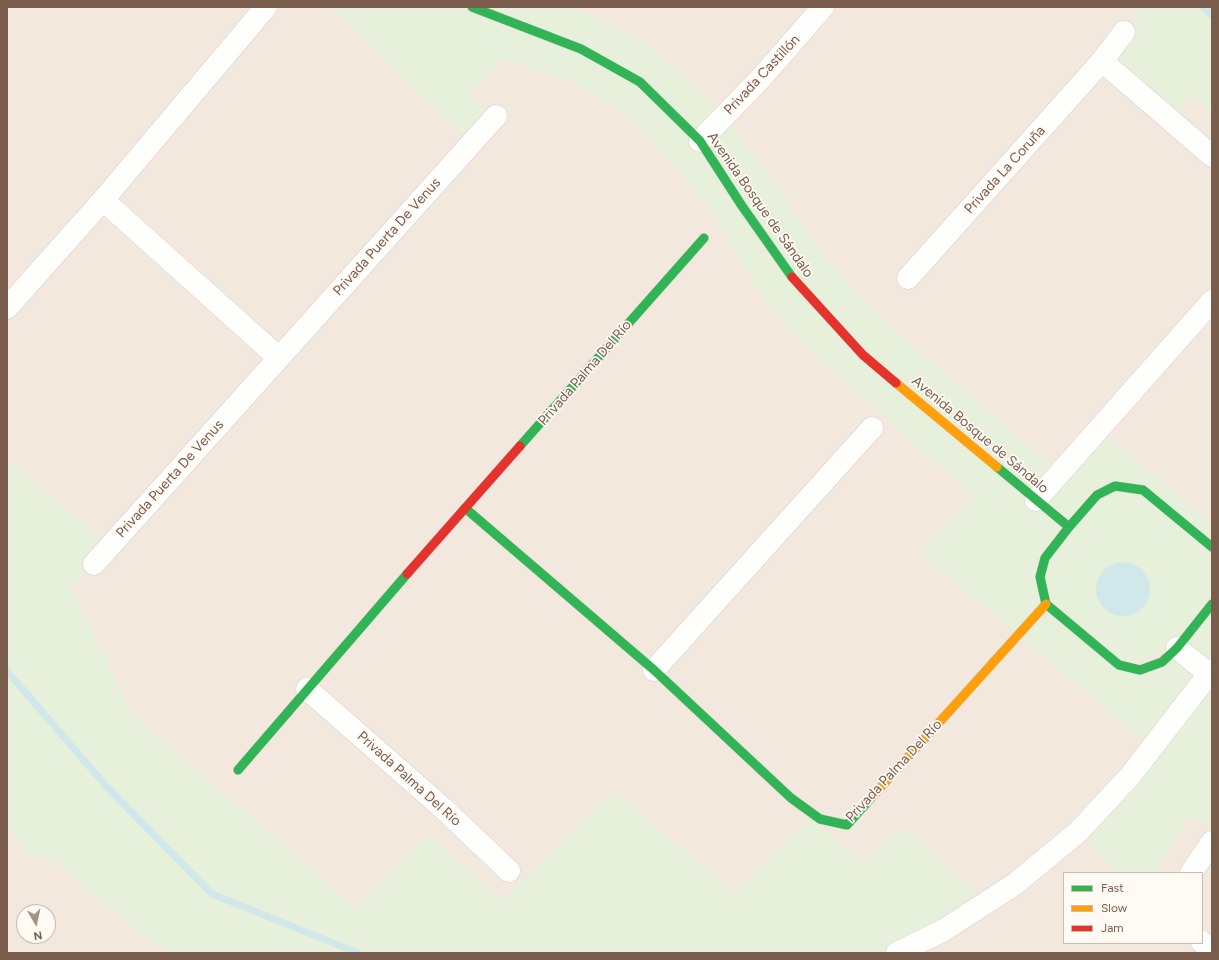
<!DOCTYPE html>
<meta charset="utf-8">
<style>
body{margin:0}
#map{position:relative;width:1219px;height:960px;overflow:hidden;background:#f9f5f0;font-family:Figtree,sans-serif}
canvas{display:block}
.frame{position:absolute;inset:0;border:8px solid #7a5c4d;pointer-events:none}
.legend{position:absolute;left:1063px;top:872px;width:140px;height:72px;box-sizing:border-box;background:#fffaf3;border:1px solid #cabbb1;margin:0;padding:5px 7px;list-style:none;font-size:12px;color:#7a5c4d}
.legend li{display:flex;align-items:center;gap:8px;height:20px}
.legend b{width:20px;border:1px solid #cabbb1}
.north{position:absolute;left:16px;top:904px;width:40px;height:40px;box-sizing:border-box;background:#fffaf3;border:1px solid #cabbb1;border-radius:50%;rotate:171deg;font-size:11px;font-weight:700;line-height:16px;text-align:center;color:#7a5c4d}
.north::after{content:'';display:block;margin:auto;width:14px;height:18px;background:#a69286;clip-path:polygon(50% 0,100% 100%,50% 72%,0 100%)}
</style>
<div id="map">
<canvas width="1219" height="960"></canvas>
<div class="frame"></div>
<ul class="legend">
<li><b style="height:5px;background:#30b455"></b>Fast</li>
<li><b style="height:5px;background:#ff9f0a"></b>Slow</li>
<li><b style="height:5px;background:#e5322d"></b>Jam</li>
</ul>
<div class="north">N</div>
</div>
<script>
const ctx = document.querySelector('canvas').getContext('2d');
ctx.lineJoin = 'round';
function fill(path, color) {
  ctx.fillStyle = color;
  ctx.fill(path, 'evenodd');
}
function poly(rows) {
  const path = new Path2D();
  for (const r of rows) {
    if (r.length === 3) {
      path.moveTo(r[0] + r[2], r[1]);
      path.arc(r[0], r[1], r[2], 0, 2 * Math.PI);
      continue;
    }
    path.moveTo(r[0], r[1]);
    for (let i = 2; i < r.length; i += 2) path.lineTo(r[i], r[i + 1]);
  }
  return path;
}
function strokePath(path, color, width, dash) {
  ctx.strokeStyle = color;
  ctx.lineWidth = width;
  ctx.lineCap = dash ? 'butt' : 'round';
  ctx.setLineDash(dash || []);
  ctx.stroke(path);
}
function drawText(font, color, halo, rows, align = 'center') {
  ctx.font = font + ' Figtree,sans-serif';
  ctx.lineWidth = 3.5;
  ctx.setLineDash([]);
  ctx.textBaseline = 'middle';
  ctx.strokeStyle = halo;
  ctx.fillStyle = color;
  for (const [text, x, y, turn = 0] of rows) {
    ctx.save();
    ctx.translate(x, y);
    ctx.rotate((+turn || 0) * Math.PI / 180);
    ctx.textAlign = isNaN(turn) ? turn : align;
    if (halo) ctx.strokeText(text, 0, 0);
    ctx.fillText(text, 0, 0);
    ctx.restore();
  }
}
const residential = poly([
 [7,7,1130,7,1212,81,1212,953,7,953],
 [1064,873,1202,873,1202,943,1064,943],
 [24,912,48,912,48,936,24,936]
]);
const green = poly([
 [330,7,574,7,645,43,681,74,708,101,751,150,822,253,867,304,916,349,973,398,1040,455,1063,470,1099,429,1212,523,1212,546,1172,514,1212,547,1212,604,1177,648,1162,661,1140,670,1119,665,1046,603,1040,577,1046,558,1090,503,1069,526,1037,500,1068,527,1044,558,1039,577,1045,604,1017,635,921,554,975,495,921,452,880,412,815,355,764,300,733,249,711,209,630,117,574,83,505,58,470,95,496,116,471,143],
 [1130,7,1212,7,1212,112,1192,94,1169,119,1103,60,1126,31,1140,16],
 [7,460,110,546,71,588,134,716,357,909,426,834,502,899,614,791,734,893,809,818,864,864,903,827,985,901,893,953,173,953,149,940,51,860,32,856,7,828],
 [1045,605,1119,666,1177,649,1209,674,1152,747,1018,636],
 [1212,606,1212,670,1178,648],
 [1208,678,1212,691,1212,827,1190,817,1155,873,1119,873,1080,833]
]);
const water = poly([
 [1123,589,27]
]);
const stream = poly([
 [1203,7,1212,16],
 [7,671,106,786,212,894,358,953]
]);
const street = poly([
 [1124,32,1102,61,1212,156],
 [700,141,762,77,823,7],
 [103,200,279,358],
 [908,278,1102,61],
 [7,308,103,200,266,7],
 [1036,500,1212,301],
 [94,564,496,116],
 [1177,648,1209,674],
 [654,670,872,428],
 [307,689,445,810,509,871],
 [1191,873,1212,842],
 [1202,942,1212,950],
 [897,953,944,930,1015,884,1078,832,1130,776,1212,670]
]);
const fast = poly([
 [472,7,581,49,640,82,700,141,742,206,792,277],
 [520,446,704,238],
 [997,467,1069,527],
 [465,508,654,670,791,798,820,819,847,825,871,798],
 [1212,547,1143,490,1115,486,1097,495,1069,527,1045,558,1040,577,1046,604,1119,665,1140,670,1162,662,1177,648,1212,604],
 [238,770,407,574]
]);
const slow = poly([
 [896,383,997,467],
 [871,798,1046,604]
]);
const jam = poly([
 [792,277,863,355,896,383],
 [407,574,520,446]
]);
const streetNames = [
 ["Privada Castillón",762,75,-47],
 ["Privada La Coruña",1005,170,-48],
 ["Avenida Bosque de Sándalo",760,205,55],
 ["Privada Puerta De Venus",387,237,-48],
 ["Privada Palma Del Río",585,373,-49],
 ["Avenida Bosque de Sándalo",980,435,40],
 ["Privada Puerta De Venus",170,479,-48],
 ["Privada Palma Del Río",894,771,-47],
 ["Privada Palma Del Río",409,779,42]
];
fill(residential, '#f2e8de');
fill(green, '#e7f0db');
fill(water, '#d0e8ea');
strokePath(stream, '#d0e8ea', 7);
strokePath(street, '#d7d1cb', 23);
strokePath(fast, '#d9d2cb', 10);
strokePath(slow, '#d9d2cb', 10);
strokePath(jam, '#d9d2cb', 10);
strokePath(street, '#fefefd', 22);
strokePath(fast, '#30b455', 9);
strokePath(slow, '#ff9f0a', 9);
strokePath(jam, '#e5322d', 9);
drawText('14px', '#7a5c4d', '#fffaf3', streetNames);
</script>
